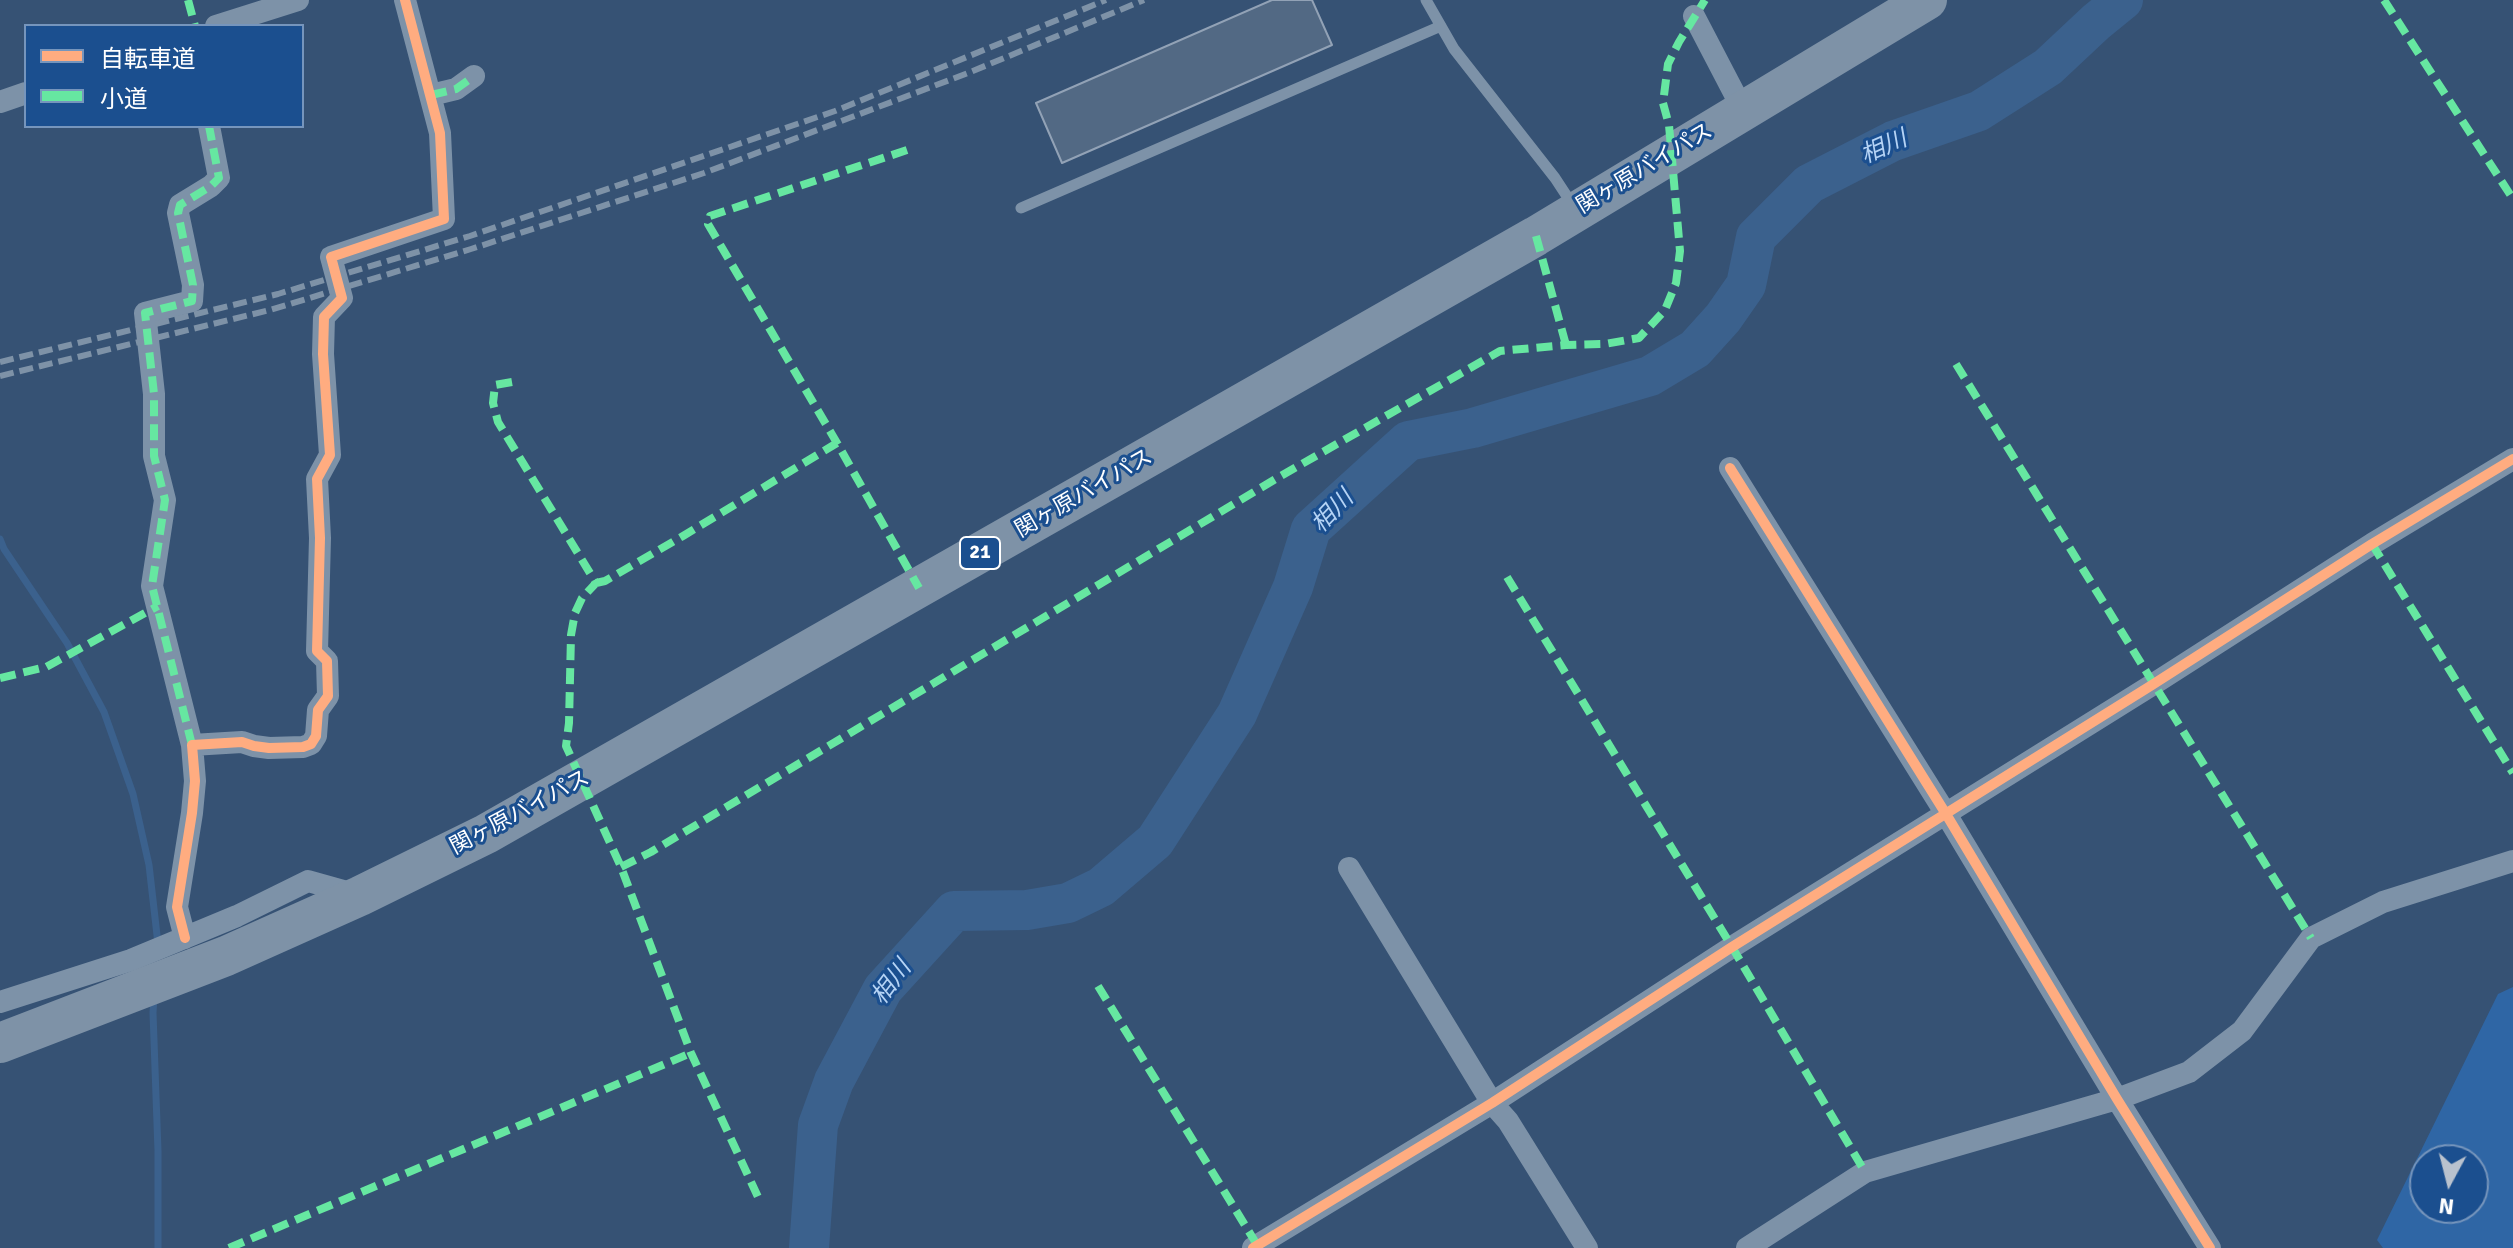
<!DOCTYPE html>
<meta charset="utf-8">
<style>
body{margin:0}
#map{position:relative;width:2513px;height:1248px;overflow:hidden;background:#365274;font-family:Signika,"Noto Sans JP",sans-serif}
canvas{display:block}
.legend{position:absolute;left:24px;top:24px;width:280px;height:104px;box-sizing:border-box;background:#1b4f8f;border:2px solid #7695bc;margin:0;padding:10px 14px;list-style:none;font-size:24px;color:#fff}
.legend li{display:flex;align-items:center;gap:16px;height:40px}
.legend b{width:40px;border:2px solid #7695bc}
.north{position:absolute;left:2409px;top:1144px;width:80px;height:80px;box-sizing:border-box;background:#1b4f8f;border:2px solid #7695bc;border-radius:50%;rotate:187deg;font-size:22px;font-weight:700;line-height:32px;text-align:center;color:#fff}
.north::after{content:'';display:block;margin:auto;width:28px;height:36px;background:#b9c2ce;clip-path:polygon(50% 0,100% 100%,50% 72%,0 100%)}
</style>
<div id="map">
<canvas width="2513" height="1248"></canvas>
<ul class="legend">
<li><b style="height:10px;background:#ffac80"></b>自転車道</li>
<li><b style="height:10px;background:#66e7a1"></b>小道</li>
</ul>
<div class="north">N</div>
</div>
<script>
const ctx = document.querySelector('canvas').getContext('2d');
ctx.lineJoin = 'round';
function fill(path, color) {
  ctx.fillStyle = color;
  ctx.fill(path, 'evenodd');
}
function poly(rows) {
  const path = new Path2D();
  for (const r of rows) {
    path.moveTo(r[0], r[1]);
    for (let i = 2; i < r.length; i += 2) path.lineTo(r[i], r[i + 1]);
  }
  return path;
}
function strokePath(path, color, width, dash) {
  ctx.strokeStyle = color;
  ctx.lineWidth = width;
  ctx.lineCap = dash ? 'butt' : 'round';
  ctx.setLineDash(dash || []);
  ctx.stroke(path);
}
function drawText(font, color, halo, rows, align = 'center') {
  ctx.font = font + ' Signika,"Noto Sans JP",sans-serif';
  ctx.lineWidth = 6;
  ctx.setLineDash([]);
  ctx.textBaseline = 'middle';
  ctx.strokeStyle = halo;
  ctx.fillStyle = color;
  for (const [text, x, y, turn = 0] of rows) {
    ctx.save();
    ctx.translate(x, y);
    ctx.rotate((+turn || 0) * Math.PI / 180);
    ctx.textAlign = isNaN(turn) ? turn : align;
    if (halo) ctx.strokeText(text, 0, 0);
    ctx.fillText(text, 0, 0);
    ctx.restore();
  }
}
const green = poly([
 [2513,987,2513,1248,2383,1248,2377,1240,2498,994],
 [2425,1160,2473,1160,2473,1208,2425,1208]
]);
const stream = poly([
 [0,539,4,549,67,643,104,712,133,794,149,865,158,944],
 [154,996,153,1013,158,1151,158,1248]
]);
const river = poly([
 [809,1248,818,1125,834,1081,883,989,954,911,1027,910,1068,903,1101,887,1155,841,1237,714,1293,587,1311,529,1408,441,1473,428,1650,376,1695,349,1723,318,1746,285,1756,237,1809,184,1893,141,1979,111,2048,67,2096,22,2123,0]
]);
const building = poly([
 [1272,0,1312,0,1332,45,1062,163,1036,103,1272,0]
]);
const lane = poly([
 [1426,0,1454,49,1555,178,1574,207],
 [1021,208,1441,26]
]);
const street = poly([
 [1694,16,1743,110],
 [216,26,298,0],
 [431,95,456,89,474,76],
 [0,102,26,93],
 [1730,468,1946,814,2117,1099,2210,1248],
 [192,745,152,586,165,500,154,456,154,394,145,313,192,301,193,285,178,213,180,205,211,186,219,178,209,126],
 [1349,868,1492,1103,1508,1121,1587,1248],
 [185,938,177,907,192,813,195,781,192,745,242,742,254,746,269,748,303,747,311,744,316,736,318,710,328,696,327,661,317,651,320,538,317,479,330,455,323,354,324,317,342,298,331,257,444,219,440,133,405,0],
 [0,1002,131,960,237,916,308,881,358,895],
 [1253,1248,1492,1103,1732,947,2152,685,2372,544,2513,459],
 [1747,1248,1865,1172,2117,1099,2189,1072,2242,1031,2311,938,2383,902,2513,861]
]);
const highway = poly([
 [0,1043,226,956,360,896,486,834,1536,236,1927,0]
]);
const rail = poly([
 [0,362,278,294,470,236,835,111,1106,0],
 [0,376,270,310,471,249,704,173,968,73,1144,0]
]);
const quiet = poly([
 [188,0,195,26],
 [2384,0,2513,199],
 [431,95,456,89,474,76],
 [907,150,710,216,708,224,837,443,919,588],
 [1536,236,1566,345],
 [1956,364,2311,938],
 [512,382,495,385,493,403,498,422,596,583,582,598,575,613,571,635,569,723,566,746,621,867,691,1053,758,1197],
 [2372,544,2513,773],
 [1507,577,1732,947,1865,1172],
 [596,583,605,581,683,536,837,443],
 [0,678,46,667,158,606],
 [192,745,152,586,165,500,154,456,154,394,145,313,192,301,193,285,178,213,180,205,211,186,219,178,209,126],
 [621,867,651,852,1279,477,1500,351,1566,345,1605,344,1639,338,1665,310,1676,283,1680,251,1669,125,1663,103,1668,64,1679,42,1705,0],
 [1098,986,1259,1248],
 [229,1248,691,1053]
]);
const cycleway = poly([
 [1730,468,1946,814,2117,1099,2210,1248],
 [185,938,177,907,192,813,195,781,192,745,242,742,254,746,269,748,303,747,311,744,316,736,318,710,328,696,327,661,317,651,320,538,317,479,330,455,323,354,324,317,342,298,331,257,444,219,440,133,405,0],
 [1253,1248,1492,1103,1732,947,2152,685,2372,544,2513,459]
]);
const shields = [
 [980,553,40]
];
const shieldNames = [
 ["21",980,553]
];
const streetNames = [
 ["関ヶ原バイパス",1645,169,-31],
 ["関ヶ原バイパス",1084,494,-30],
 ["関ヶ原バイパス",520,813,-28]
];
const waterNames = [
 ["相川",1884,148,-24],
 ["相川",1333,512,-46],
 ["相川",892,983,-53]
];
fill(green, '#2f66a5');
strokePath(stream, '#3b618d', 7);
strokePath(river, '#3b618d', 40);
fill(building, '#526984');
strokePath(building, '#92a2b6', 2);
strokePath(lane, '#7d92a8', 11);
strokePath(street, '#7d92a8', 22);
strokePath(highway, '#7e92a7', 40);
strokePath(rail, '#7e92a7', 6, [14, 6]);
strokePath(quiet, '#66e7a1', 8, [16, 8]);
strokePath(cycleway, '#ffac80', 10);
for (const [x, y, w] of shields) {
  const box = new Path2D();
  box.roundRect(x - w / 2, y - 16, w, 32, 6);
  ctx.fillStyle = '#1b4f8f';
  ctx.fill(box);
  strokePath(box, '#fff', 2);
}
drawText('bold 20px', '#fff', null, shieldNames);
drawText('22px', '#fff', '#1b4f8f', streetNames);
drawText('italic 24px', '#b5d3f5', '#1b4f8f', waterNames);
</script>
